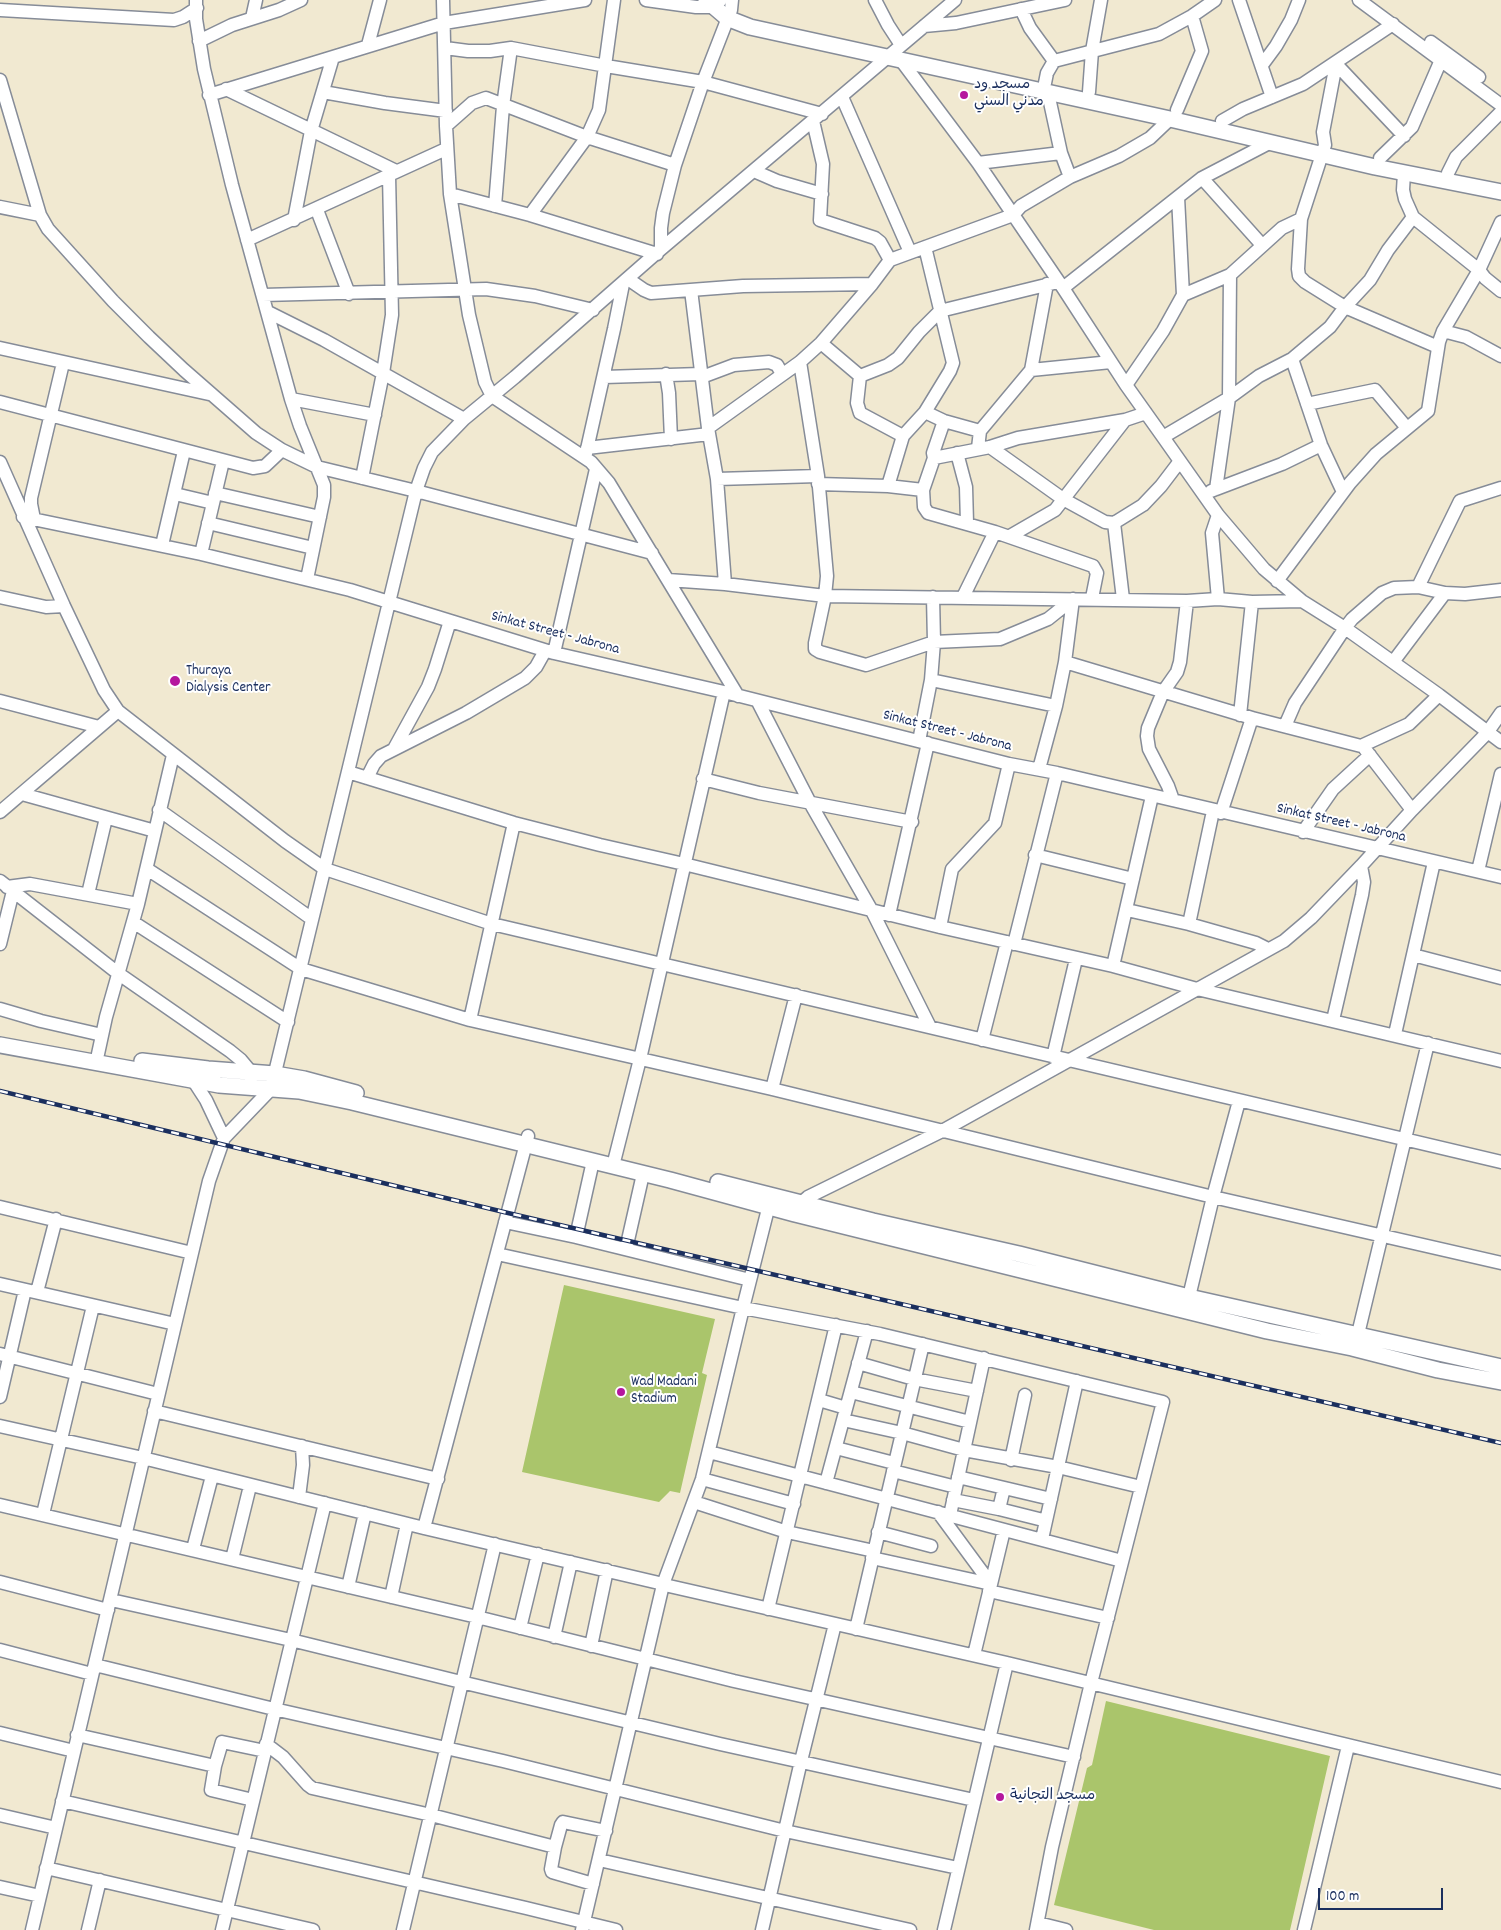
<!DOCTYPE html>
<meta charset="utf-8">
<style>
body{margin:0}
#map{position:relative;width:1501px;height:1930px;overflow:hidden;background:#f1e9d1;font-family:Dekko,sans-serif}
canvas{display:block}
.scale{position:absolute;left:1318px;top:1888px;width:125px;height:22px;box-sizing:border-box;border:2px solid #1b2f5e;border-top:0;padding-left:6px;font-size:15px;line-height:18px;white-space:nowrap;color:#1b2f5e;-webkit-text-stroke:4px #fff;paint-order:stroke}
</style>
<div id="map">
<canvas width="1501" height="1930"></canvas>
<div class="scale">100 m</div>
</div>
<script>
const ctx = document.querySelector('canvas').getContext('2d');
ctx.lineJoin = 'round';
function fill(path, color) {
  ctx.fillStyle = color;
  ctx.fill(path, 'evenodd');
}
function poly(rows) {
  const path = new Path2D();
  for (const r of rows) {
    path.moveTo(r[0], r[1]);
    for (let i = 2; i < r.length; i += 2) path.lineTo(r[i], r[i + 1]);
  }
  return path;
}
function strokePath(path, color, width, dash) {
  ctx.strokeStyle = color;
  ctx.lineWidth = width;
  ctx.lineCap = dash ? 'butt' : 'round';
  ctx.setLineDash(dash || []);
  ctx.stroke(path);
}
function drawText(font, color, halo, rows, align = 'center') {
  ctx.font = font + ' Dekko,"Playpen Sans Arabic",sans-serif';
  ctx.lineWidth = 4;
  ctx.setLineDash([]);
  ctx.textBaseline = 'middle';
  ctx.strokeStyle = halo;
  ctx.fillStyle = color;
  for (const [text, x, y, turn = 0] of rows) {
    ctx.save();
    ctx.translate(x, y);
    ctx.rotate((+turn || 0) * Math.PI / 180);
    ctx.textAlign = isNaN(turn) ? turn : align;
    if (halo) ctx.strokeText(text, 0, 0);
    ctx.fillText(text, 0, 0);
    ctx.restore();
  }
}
const green = poly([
 [564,1285,715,1319,702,1373,707,1375,680,1493,670,1491,659,1502,522,1472],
 [1106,1701,1330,1756,1290,1930,1154,1930,1054,1905,1087,1768,1092,1765]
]);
const minor = poly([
 [196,0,196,19,204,69,232,185,291,399,300,426,324,485,324,497,307,579],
 [443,0,446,126,450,194,469,315,485,382,492,396,591,462,609,483,738,696],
 [646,0,696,7,713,7,720,1],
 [875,0,888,25,901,45],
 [1239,0,1272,97],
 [1359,0,1501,105],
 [1021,9,1030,28,1054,61],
 [0,10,174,20,183,17,197,8],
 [252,18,256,0],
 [924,26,956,23,1065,0],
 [199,41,232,25,279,10,301,0],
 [1431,42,1479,77],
 [368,45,380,0],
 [445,48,468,51,490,51,511,48,606,66,703,82,822,114],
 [900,59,978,163,1063,288,1126,385,1163,437,1218,515,1264,569,1302,601,1345,628,1439,695,1501,742],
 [1336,64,1323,132,1325,145,1301,219,1298,269,1299,276,1305,282,1345,307,1438,347],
 [1336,64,1404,136],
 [1262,65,1276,46,1291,20,1299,0],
 [0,80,40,215,48,229,113,301,149,337,184,370,256,433,282,450,317,467,416,491,652,553],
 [1045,83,1047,73,1054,61,1159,34,1192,16,1215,0],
 [226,89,396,171],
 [323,92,385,103,446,111],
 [1089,92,1092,51,1101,0],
 [1048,93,1061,153,1070,177],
 [209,95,444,23,585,0],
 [842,97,910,252],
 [1177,110,1202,51,1192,16],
 [813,121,823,164,820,220,875,238,880,242,890,260],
 [1222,121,1243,109,1303,84,1393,24],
 [446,126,472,103,486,98,587,137,675,165],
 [1380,158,1412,127,1441,60],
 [978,163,1061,153],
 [754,171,777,181,822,194],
 [1404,173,1403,190,1405,199,1413,217,1479,270,1485,278,1501,291],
 [1448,173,1456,157,1501,112],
 [1202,178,1262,245],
 [450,194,530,215,657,254],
 [495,206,503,106,511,48],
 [0,207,40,215],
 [317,210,349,294],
 [530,215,587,137,599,110,614,0],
 [294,220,311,131,333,57],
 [247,240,446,149],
 [661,249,661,228,663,213,675,165,703,82,731,10,732,0],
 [628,279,644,290,651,293,743,286,872,284],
 [1063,288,1202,178,1271,142],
 [691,290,708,428,717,479,725,584],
 [263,295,486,289,535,296,593,310],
 [1183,295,1230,275,1282,228,1301,219],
 [268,312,324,340,464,419],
 [1443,331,1466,337,1501,356],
 [821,343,860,376],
 [0,348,209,394],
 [1292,359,1321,445,1343,492],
 [800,362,818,476,827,576,825,596,815,643,815,649,820,652,866,665,934,642,1000,639,1048,619,1073,599],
 [1031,370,1111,362],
 [666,374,669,393,671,439],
 [604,377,701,374],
 [702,377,734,365,769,362,777,365,782,374],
 [1126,385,1163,331,1183,295,1178,197],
 [291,399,375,415],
 [0,402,253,468,265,466,282,450],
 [1307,404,1375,390,1407,428],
 [925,412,944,421,980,431],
 [708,428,800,362,821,343,872,284,890,260,1013,215,1021,206,1070,177,1119,156,1150,138,1170,119],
 [903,436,860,413,857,403,860,376,888,365,898,358,919,332,940,311,1058,282],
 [1163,437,1229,398,1259,376,1292,359,1330,327,1345,307,1370,280,1388,250,1413,217],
 [990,447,1063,499,1105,522,1114,523,1143,505,1161,486,1180,461],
 [587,448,709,434],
 [978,448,980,431,1031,370,1047,284],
 [957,453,966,487,967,523],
 [585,458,614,329,623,284],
 [934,458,933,453,944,421],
 [0,462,64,606,104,690,118,711,285,841,325,869,492,924,1501,1162],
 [362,478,383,373,392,315,389,175],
 [717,479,818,476],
 [818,484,888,486,923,490],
 [888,486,903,436,925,412,950,371,953,363,925,247],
 [1216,489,1229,398,1230,275],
 [1211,491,1282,464,1321,445],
 [215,493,320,517],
 [175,494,213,503],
 [1218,515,1212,533,1218,599],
 [23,517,201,554,350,590,554,653,724,692,1009,764,1057,773,1501,877],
 [34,519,31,504,31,498,63,363],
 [208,523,313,548],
 [1114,523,1123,599],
 [1010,536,1055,510,1125,420,1146,413],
 [162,545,184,451],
 [201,554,223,461],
 [668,580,725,584,825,596,1187,601,1218,599,1252,602,1302,601],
 [1277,581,1350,483,1376,454,1428,411,1439,342,1443,331,1479,270,1501,222],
 [1418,587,1460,501,1501,488],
 [0,597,46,607,64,606],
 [963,597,995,532],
 [1092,598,1097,573,1093,566,995,532,928,513,924,507,923,490,934,458,990,447,1018,438,1125,420],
 [554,653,596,469],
 [1065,662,1252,718,1361,746,1409,724,1439,695],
 [1393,662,1445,593],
 [931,680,1056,706],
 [0,701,99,727],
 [758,702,809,801,872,911,930,1027],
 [1240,715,1252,602],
 [1285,726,1295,703,1345,628,1352,619,1382,593,1394,588,1418,587,1445,593,1465,594,1501,590],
 [919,741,931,680,934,642,933,597],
 [394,749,428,687,435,669,450,621],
 [1365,749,1412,810],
 [1039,769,1056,706,1065,662,1073,599],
 [348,772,514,823,600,845,684,864,940,927,1113,966,1197,989,1501,1061],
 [367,778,374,764,381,756,466,713,525,678,536,667,545,651],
 [703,779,759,793,912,822],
 [22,794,155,831],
 [1173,800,1168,786,1149,749,1147,736,1148,728,1163,692,1177,672,1180,662,1187,601],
 [159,810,312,919],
 [0,812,118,711],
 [1221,813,1252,718],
 [1303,832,1333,789,1370,755],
 [1035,855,1133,879],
 [147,869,301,969,470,1020,772,1089,1213,1197,1501,1263],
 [1478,871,1501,774],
 [0,881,119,974,230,1051,241,1060,251,1072,251,1079],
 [7,887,30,884,138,904],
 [88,894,106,818],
 [1127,910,1189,924,1256,943,1268,949],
 [889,915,928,743],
 [133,922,288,1022],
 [1189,924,1213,811],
 [940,927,952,869,995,823,1009,764],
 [0,944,13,891],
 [1014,944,1057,773],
 [1413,955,1501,978],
 [1113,966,1152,796],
 [0,1009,41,1021,102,1035],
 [470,1020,514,823],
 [1333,1020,1362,895,1364,882,1361,866],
 [1395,1034,1434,862],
 [982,1040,1007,942],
 [98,1054,106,1017,138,904,173,755],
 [1053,1057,1076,959],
 [193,1080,206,1100,224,1138],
 [772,1089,796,995],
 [615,1158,640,1059,724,692],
 [0,1207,192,1253],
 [797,1209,801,1203,808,1197,942,1131,1284,941,1311,918,1361,866,1412,810,1487,733,1501,713],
 [505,1222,576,1237,750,1280],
 [576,1237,593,1161],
 [626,1249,643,1174],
 [497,1254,743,1308,880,1334,1163,1402,1091,1683,1052,1847,1036,1930],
 [0,1284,175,1324],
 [37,1292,56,1219],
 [1187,1305,1213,1197,1239,1101],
 [1358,1334,1428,1043],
 [0,1354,158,1394],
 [858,1363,914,1379,977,1391],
 [851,1392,970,1422],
 [0,1397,25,1290],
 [819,1400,846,1408],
 [154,1411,438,1479],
 [843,1420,902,1433,964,1450,1058,1467,1141,1487],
 [0,1426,143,1458,424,1528,659,1583],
 [836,1448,894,1463],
 [709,1452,1122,1561],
 [1011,1460,1025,1395],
 [893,1471,956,1487],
 [958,1477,1051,1499],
 [702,1479,794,1504],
 [826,1483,867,1331],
 [299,1497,303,1465,302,1446],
 [953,1500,999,1509,1004,1488],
 [694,1502,787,1532,874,1551],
 [0,1505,477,1617,734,1681,1074,1757],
 [999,1509,1043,1520],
 [938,1512,991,1584],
 [43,1514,93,1306],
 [950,1515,984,1358],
 [424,1528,528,1136],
 [878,1532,931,1546],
 [1042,1539,1077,1381],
 [193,1549,212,1476],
 [872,1558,991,1584],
 [232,1559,250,1486],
 [665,1579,702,1479,743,1308,771,1197],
 [0,1582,108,1610],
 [669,1586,1007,1663,1501,1782],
 [348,1587,365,1513],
 [989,1591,1108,1618],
 [391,1597,407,1524],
 [111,1600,291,1640,461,1682,720,1744,974,1800],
 [768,1609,836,1325],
 [520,1628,538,1554],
 [856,1629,923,1344],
 [554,1637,571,1562],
 [591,1646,607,1570],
 [0,1650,92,1674],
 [974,1655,1004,1530],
 [95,1665,274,1709,503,1761,785,1831,958,1868],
 [0,1733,74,1751],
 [77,1735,215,1766],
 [266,1744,283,1757,308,1785,312,1788,431,1815,555,1847],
 [253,1800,211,1790,215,1766,222,1742,265,1751],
 [62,1801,526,1908,616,1930],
 [0,1815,56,1828],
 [599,1860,910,1930],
 [46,1868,313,1930],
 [593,1884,552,1872,551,1869,555,1847,561,1825,563,1822,606,1831],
 [0,1887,40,1896],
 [1038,1923,1066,1930],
 [32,1930,209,1181,224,1138,271,1089,416,491,424,468,432,452,464,419,515,377,661,249,955,0],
 [88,1930,100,1880],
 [222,1930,325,1503],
 [403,1930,495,1544],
 [582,1930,662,1589],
 [762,1930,801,1761,835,1624],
 [944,1930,1007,1663],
 [1304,1930,1348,1746]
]);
const major = poly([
 [706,0,727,18,750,27,1170,119,1375,167,1501,192],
 [0,1045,219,1085,299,1091,352,1102,670,1180,795,1214,1267,1331,1352,1348,1438,1370,1501,1382],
 [142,1061,208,1069,275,1074,304,1079,356,1093],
 [718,1182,873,1221,1019,1254,1189,1297,1501,1367]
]);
const rail = poly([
 [0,1091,508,1213,1501,1443]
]);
const markers = [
 [964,95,5,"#b5179e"],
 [175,681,6,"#b5179e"],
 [621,1392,5,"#b5179e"],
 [1000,1797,5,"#b5179e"]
];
const poiNames = [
 ["مسجد ود",974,86],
 ["مدني السني",974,103],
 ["Thuraya",186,672],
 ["Dialysis Center",186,689],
 ["Wad Madani",631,1383],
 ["Stadium",631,1400],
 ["مسجد التجانية",1010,1797]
];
const streetNames = [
 ["Sinkat Street - Jabrona",555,634,15],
 ["Sinkat Street - Jabrona",947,732,14],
 ["Sinkat Street - Jabrona",1341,824,13]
];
fill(green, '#aac56b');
strokePath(minor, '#868c98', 15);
strokePath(major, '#868c98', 18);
strokePath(minor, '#fff', 12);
strokePath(major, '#fff', 15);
strokePath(rail, '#1b2f5e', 4.5);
strokePath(rail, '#fff', 2.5, [8]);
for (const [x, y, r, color] of markers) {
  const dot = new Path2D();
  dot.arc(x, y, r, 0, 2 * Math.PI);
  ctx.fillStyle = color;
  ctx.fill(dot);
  strokePath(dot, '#fff', 2);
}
drawText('15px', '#1b2f5e', '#fff', poiNames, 'left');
drawText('15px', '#1b2f5e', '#fff', streetNames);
</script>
